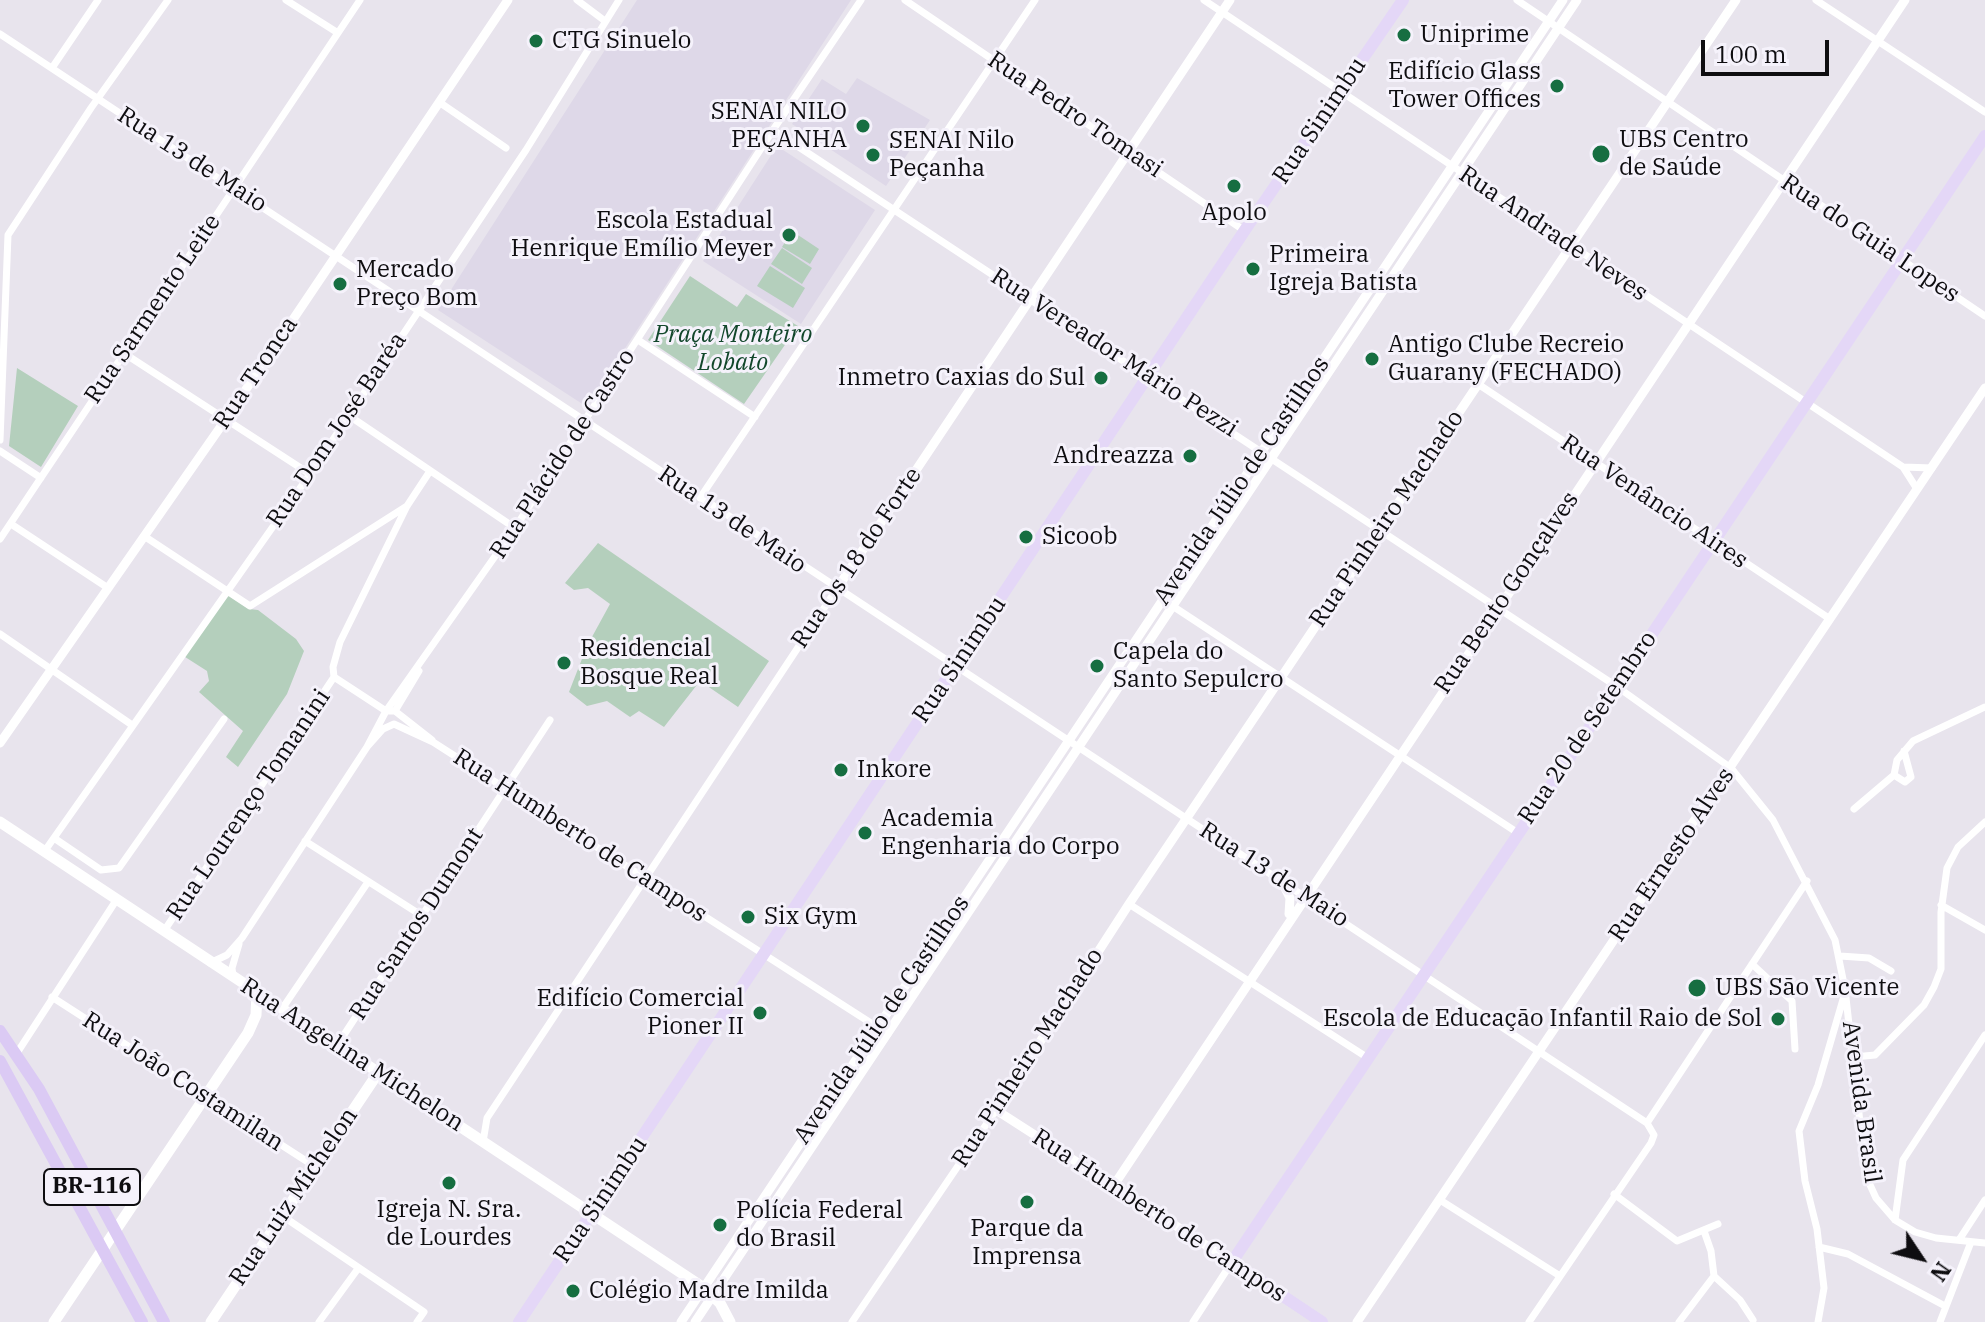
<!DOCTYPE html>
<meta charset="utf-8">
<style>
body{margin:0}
#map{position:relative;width:1985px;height:1322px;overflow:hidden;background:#e8e4ed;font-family:"IBM Plex Serif",serif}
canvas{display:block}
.north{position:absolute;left:1881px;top:1218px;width:80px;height:80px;-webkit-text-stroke:6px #f5f2fb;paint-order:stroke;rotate:125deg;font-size:22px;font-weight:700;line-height:32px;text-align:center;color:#0e0d10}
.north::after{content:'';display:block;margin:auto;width:28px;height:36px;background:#0e0d10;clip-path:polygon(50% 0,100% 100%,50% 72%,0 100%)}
.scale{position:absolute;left:1701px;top:40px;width:128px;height:36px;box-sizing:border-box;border:4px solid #0e0d10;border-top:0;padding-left:10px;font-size:24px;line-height:28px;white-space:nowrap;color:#0e0d10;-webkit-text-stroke:6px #f5f2fb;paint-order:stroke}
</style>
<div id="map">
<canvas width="1985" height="1322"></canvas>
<div class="north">N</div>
<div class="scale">100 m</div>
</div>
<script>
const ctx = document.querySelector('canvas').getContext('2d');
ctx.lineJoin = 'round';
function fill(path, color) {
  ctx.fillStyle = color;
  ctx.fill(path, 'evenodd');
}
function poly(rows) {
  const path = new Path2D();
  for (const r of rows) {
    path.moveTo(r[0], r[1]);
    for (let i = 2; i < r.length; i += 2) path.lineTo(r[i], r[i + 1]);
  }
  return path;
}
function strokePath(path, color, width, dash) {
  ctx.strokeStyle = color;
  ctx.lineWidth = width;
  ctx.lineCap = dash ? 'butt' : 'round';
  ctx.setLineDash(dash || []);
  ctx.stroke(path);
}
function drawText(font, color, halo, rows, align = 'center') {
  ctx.font = font + ' "IBM Plex Serif",serif';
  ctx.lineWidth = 6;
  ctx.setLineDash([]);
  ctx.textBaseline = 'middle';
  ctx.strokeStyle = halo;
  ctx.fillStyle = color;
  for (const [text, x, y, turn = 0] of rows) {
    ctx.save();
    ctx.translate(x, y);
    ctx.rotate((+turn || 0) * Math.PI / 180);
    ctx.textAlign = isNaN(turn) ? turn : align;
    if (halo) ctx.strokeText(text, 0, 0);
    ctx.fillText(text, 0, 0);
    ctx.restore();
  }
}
const built = poly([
 [637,0,851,0,587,407,438,310],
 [857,78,930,120,886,186,792,124,822,79,846,94],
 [777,146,875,210,801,324,703,261]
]);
const green = poly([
 [792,231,819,249,810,264,782,247],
 [782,248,812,268,802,284,771,264],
 [770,266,805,288,793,308,757,286],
 [690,276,737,307,746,294,798,326,744,404,648,340],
 [17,368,78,406,41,467,9,446],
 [598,543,769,661,738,707,700,681,664,727,639,711,630,717,607,701,587,706,569,692,587,646,610,604,588,588,574,590,565,583],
 [225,593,249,609,258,610,296,639,304,651,287,694,238,767,226,757,243,731,199,692,209,681,207,671,182,655]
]);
const minor = poly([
 [286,0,338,33],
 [577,0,605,21],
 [905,0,1245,231],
 [1204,0,1903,467,1917,489],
 [1517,0,1985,316],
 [1816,0,1985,112],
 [0,34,1647,1123,1654,1135,1651,1143,1529,1322],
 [52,68,98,0],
 [439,102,506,148],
 [773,130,1616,686,1731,768,1773,820,1835,940,1845,989,1866,1176,1876,1198,1895,1220,1915,1232,1936,1238,1985,1243],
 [638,340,755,417],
 [122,352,310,474],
 [1478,384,1830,619],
 [348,415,515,528],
 [0,440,8,235,91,108,168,0],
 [0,451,41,478],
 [1903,467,1932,468],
 [700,498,1035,0],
 [11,524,108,588],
 [144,536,250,606,407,506],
 [0,539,360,0],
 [1171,605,1518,833],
 [0,634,132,725],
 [334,677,333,667,340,642,407,506,430,471],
 [334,677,386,711,395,711,432,740],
 [395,711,419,671],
 [367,747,383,729,394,724,433,742,888,1034],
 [1894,775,1897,760,1913,741,1985,707],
 [1894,775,1905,782,1911,777,1904,751],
 [1854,809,1894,775],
 [54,838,101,870,119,868,224,719],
 [305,841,424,917],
 [44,852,310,474,526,150,619,0],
 [1129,904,1368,1058],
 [1941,905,1985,930],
 [164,931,334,677],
 [1840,956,1869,958,1891,971],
 [210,963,227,955,242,938,367,747,386,711,515,528,773,130,861,0],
 [1752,964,1792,1001,1795,1049],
 [233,977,232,968,239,944],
 [52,997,314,1166],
 [282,1009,368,882],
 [336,1047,550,720],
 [17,1053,117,899],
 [1854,1057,1875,1055,1924,1005,1934,987,1941,969,1941,912,1947,868,1958,847,1985,822],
 [1647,1123,1807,881],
 [483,1142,487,1118,836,590],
 [1614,1194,1677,1241,1718,1224],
 [1440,1200,1560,1276],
 [281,1215,424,1312,417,1322],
 [1895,1220,1903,1160,1985,1035],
 [1704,1231,1711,1251,1714,1276,1740,1300,1753,1320],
 [1959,1240,1985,1200],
 [1819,1247,1848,1254,1945,1306],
 [319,1322,357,1270],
 [852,1322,996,1110],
 [1193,1322,1232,1262],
 [1679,1322,1714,1276],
 [1818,1322,1824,1288,1817,1229,1805,1181,1799,1131,1818,1085,1844,996],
 [1940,1322,1971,1242]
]);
const tertiary = poly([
 [836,590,1230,0],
 [0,743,226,419,508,0],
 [1281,880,1290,898,1289,914],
 [1112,1188,1905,0],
 [1232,1262,996,1110,1129,904,1736,0],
 [681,1322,1563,0],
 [695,1322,1577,0],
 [1357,1322,1985,388]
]);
const secondary = poly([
 [0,822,704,1288,720,1303,730,1322],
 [54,1322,248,1033,256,1015,257,993],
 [211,1322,378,1073]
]);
const primary = poly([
 [519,1322,1249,224,1403,0],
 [1322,1322,1232,1262,1985,136]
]);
const trunk = poly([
 [0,1031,39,1089,164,1322],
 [0,1061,142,1322]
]);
const markers = [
 [1404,35,8,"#166e41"],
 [536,41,8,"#166e41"],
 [1557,86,8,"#166e41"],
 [863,126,8,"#166e41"],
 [1601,154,10,"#166e41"],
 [873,155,8,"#166e41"],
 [1234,186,8,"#166e41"],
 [789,235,8,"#166e41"],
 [1253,269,8,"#166e41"],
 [340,284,8,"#166e41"],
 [1372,359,8,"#166e41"],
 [1101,378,8,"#166e41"],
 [1190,456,8,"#166e41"],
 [1026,537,8,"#166e41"],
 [564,663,8,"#166e41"],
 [1097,666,8,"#166e41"],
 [841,770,8,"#166e41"],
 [865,833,8,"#166e41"],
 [748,917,8,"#166e41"],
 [1697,988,10,"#166e41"],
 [760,1013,8,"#166e41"],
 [1778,1019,8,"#166e41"],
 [449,1183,8,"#166e41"],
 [1027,1202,8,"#166e41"],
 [720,1225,8,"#166e41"],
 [573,1291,8,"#166e41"]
];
const shields = [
 [92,1187,96]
];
const shieldNames = [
 ["BR-116",92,1187]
];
const poiNames = [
 ["Uniprime",1420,35],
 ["CTG Sinuelo",552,41],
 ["Edifício Glass",1541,72,"right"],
 ["Tower Offices",1541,100,"right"],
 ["SENAI NILO",847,112,"right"],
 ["PEÇANHA",847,140,"right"],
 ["UBS Centro",1619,140],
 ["de Saúde",1619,168],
 ["SENAI Nilo",889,141],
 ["Peçanha",889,169],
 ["Apolo",1234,213,"center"],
 ["Escola Estadual",773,221,"right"],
 ["Henrique Emílio Meyer",773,249,"right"],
 ["Primeira",1269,255],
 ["Igreja Batista",1269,283],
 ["Mercado",356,270],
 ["Preço Bom",356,298],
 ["Antigo Clube Recreio",1388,345],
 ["Guarany (FECHADO)",1388,373],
 ["Inmetro Caxias do Sul",1085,378,"right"],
 ["Andreazza",1174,456,"right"],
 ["Sicoob",1042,537],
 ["Residencial",580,649],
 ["Bosque Real",580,677],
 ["Capela do",1113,652],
 ["Santo Sepulcro",1113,680],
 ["Inkore",857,770],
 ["Academia",881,819],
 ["Engenharia do Corpo",881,847],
 ["Six Gym",764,917],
 ["UBS São Vicente",1715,988],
 ["Edifício Comercial",744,999,"right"],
 ["Pioner II",744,1027,"right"],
 ["Escola de Educação Infantil Raio de Sol",1762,1019,"right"],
 ["Igreja N. Sra.",449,1210,"center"],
 ["de Lourdes",449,1238,"center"],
 ["Polícia Federal",736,1211],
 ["do Brasil",736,1239],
 ["Parque da",1027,1229,"center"],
 ["Imprensa",1027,1257,"center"],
 ["Colégio Madre Imilda",589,1291]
];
const streetNames = [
 ["Rua Pedro Tomasi",1075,115,34],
 ["Rua Sinimbu",1320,121,-56],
 ["Rua 13 de Maio",192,160,33],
 ["Rua Andrade Neves",1553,234,34],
 ["Rua do Guia Lopes",1870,239,34],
 ["Rua Sarmento Leite",153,309,-56],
 ["Rua Vereador Mário Pezzi",1114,353,33],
 ["Rua Tronca",256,373,-56],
 ["Rua Dom José Baréa",337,430,-56],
 ["Rua Plácido de Castro",563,454,-57],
 ["Avenida Júlio de Castilhos",1242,481,-56],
 ["Rua Venâncio Aires",1654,502,34],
 ["Rua Pinheiro Machado",1387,519,-56],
 ["Rua 13 de Maio",732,520,34],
 ["Rua Os 18 do Forte",857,558,-56],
 ["Rua Bento Gonçalves",1507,593,-56],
 ["Rua Sinimbu",960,660,-56],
 ["Rua 20 de Setembro",1588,728,-56],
 ["Rua Lourenço Tomanini",249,805,-56],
 ["Rua Humberto de Campos",580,836,33],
 ["Rua Ernesto Alves",1672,855,-56],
 ["Rua 13 de Maio",1274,875,33],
 ["Rua Santos Dumont",417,924,-57],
 ["Avenida Júlio de Castilhos",882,1020,-56],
 ["Rua Angelina Michelon",352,1055,33],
 ["Rua Pinheiro Machado",1028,1058,-57],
 ["Rua João Costamilan",183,1082,33],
 ["Avenida Brasil",1861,1102,82],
 ["Rua Luiz Michelon",294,1197,-56],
 ["Rua Sinimbu",601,1200,-56],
 ["Rua Humberto de Campos",1159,1216,33]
];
const parkNames = [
 ["Praça Monteiro",733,335],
 ["Lobato",733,363]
];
fill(built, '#ded8e8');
fill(green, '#b4cfbc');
strokePath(minor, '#fff', 7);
strokePath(tertiary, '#fff', 9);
strokePath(secondary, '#fff', 11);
strokePath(primary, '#e4d7f7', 12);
strokePath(trunk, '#dbcaf4', 12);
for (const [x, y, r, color] of markers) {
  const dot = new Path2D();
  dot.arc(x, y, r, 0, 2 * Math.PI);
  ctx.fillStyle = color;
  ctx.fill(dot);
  strokePath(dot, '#f5f2fb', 3);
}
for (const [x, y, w] of shields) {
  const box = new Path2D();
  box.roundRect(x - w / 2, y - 18, w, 36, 6);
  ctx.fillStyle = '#f5f2fb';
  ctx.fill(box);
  strokePath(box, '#0e0d10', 2);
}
drawText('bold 22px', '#0e0d10', null, shieldNames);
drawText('24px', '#0e0d10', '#f5f2fb', poiNames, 'left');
drawText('24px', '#0e0d10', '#f5f2fb', streetNames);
drawText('italic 24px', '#12472b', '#f5f2fb', parkNames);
</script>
